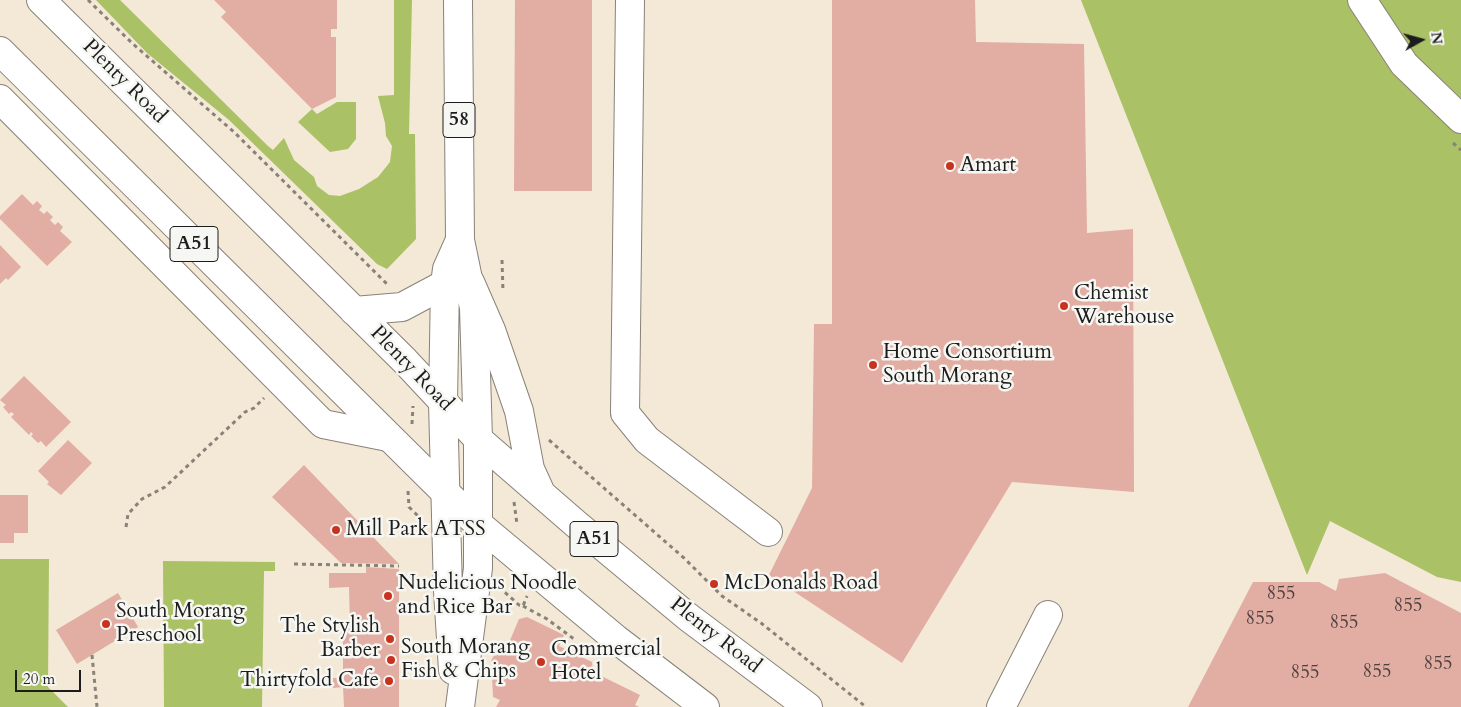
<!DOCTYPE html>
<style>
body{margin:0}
#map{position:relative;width:1461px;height:707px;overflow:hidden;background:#f3e9d6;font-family:Cardo,serif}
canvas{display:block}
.north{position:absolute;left:1396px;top:15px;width:50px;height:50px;-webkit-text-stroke:4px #f6f6f2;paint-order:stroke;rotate:83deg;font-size:14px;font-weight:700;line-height:20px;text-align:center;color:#1c1c1c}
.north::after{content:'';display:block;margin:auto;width:18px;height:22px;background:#1c1c1c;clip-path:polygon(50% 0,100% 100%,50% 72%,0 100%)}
.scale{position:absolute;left:15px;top:670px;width:66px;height:22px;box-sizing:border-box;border:2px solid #1c1c1c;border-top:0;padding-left:6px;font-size:15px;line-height:18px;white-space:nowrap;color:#1c1c1c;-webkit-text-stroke:4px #f6f6f2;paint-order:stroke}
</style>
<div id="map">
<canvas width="1461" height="707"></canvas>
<div class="north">N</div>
<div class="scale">20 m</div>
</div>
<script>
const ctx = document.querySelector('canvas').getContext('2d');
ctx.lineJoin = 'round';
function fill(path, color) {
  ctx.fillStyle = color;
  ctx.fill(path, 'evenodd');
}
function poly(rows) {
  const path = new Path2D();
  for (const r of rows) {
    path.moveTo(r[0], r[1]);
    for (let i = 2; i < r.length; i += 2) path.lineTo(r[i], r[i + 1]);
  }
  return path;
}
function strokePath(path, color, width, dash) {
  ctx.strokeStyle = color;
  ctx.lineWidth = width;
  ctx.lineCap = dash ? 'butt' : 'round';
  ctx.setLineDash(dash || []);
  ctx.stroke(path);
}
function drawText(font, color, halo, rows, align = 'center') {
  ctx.font = font + ' Cardo,serif';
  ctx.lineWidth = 5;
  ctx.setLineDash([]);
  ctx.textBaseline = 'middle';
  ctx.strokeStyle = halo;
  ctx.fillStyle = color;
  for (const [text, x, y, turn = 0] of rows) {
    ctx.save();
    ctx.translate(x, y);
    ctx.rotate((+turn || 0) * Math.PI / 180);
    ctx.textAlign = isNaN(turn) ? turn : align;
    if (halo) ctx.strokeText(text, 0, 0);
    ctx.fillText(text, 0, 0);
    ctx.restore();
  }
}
const green = poly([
 [96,0,120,0,268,146,273,150,284,138,294,160,314,177,317,186,329,195,340,196,359,189,378,177,390,162,392,146,386,136,385,123,378,96,394,95,394,0,412,0,409,134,415,134,416,239,387,269,377,264,229,120,147,53],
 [1081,0,1461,0,1461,582,1437,577,1330,521,1307,575],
 [337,102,356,102,356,139,348,149,330,152,298,122,312,109,317,114],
 [0,559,49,559,48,687,68,707,0,707],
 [163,561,275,562,275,571,264,571,262,707,164,707]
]);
const building = poly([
 [214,0,337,0,337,29,331,29,331,37,336,37,336,97,312,109,221,17,226,12],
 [515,0,592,0,592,191,514,191],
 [832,0,975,0,976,42,1084,44,1087,233,1133,229,1134,492,1012,482,902,663,769,575,812,488,814,324,832,324],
 [22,194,33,205,37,201,42,206,39,210,44,214,47,211,53,217,50,220,55,225,58,222,63,227,60,231,72,242,47,266,0,219,0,216],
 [0,245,21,267,8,280,6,278,0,284],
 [24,376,71,422,46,447,41,441,38,443,31,436,33,434,31,432,29,435,11,417,14,414,11,412,9,414,3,407,6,405,0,400],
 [68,440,92,463,61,495,47,484,49,482,38,471],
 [304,465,399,564,341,563,272,497],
 [0,495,28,495,28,533,14,533,14,543,0,543],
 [366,567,399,569,399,707,344,707,343,687,333,688,331,678,343,678,343,629,350,628,349,587,329,588,329,573,366,573],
 [1385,573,1461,613,1461,707,1188,707,1253,582,1319,582,1336,591,1339,579],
 [118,593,138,627,77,664,56,630],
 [527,617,564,635,559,646,592,662,593,672,640,695,635,705,639,707,496,707,500,700,493,697,492,676,497,667,491,661,501,642,508,645,519,619]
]);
const path = poly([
 [88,0,133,44,234,132,388,285],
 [1453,143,1461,150],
 [502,260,503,292],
 [412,424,413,406],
 [549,440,684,558,722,596,761,623,866,707],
 [408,491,409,507,421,519],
 [514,502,517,524],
 [126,527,128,514,142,499,165,487,245,412,254,408,264,398],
 [294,564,399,566],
 [499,587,519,605,523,606,527,596],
 [523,606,547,619,574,639],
 [92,655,97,707]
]);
const minor = poly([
 [630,0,625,413,647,440,768,532],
 [1362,0,1404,64,1461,119],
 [0,99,323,424,388,437],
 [1001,707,1048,615]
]);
const major = poly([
 [458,0,460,240,474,308,478,439,478,568,460,707],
 [453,670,448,591,443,403,445,284,447,269,460,240]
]);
const highway = poly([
 [41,0,405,361,478,439,576,524,688,617,808,707],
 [0,51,447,494,478,524,616,639,705,707],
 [470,282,491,330,519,411,530,469,540,491],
 [354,311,402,307,445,284]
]);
const markers = [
 [950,166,5,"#c8321e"],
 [1064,306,5,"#c8321e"],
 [873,365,5,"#c8321e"],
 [336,530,5,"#c8321e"],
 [714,584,5,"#c8321e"],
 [388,596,5,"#c8321e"],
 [106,624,5,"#c8321e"],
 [390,639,5,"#c8321e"],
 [391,660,5,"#c8321e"],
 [541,662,5,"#c8321e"],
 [389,681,5,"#c8321e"]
];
const numberNames = [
 ["855",1281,595],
 ["855",1408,607],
 ["855",1260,620],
 ["855",1344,624],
 ["855",1438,665],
 ["855",1377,673],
 ["855",1305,674]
];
const shields = [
 [459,120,32],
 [194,244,48],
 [594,539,48]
];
const shieldNames = [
 ["58",459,120],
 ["A51",194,244],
 ["A51",594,539]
];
const streetNames = [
 ["Plenty Road",124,82,45],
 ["Plenty Road",411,369,46],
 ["Plenty Road",715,636,38]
];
const poiNames = [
 ["Amart",960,166],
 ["Chemist",1074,294],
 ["Warehouse",1074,318],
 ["Home Consortium",883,353],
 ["South Morang",883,377],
 ["Mill Park ATSS",346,530],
 ["Nudelicious Noodle",398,584],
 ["and Rice Bar",398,608],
 ["McDonalds Road",724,584],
 ["South Morang",116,612],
 ["Preschool",116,636],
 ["The Stylish",380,627,"right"],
 ["Barber",380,651,"right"],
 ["South Morang",401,648],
 ["Fish & Chips",401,672],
 ["Commercial",551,650],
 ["Hotel",551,674],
 ["Thirtyfold Cafe",379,681,"right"]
];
fill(green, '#aac166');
fill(building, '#e2ada3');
strokePath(minor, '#888279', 30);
strokePath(major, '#888279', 30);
strokePath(highway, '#888279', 30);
strokePath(path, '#888279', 3, [4, 4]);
strokePath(minor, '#fff', 28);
strokePath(major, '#fff', 28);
strokePath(highway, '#fff', 28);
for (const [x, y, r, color] of markers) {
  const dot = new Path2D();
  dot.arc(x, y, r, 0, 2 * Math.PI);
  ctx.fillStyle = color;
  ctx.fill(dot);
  strokePath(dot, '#f6f6f2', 2);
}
drawText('19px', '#4e403e', null, numberNames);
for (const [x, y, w] of shields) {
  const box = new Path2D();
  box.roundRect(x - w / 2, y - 17.5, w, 35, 4);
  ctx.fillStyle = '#f6f6f2';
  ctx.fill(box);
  strokePath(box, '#1c1c1c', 1);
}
drawText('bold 20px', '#1c1c1c', null, shieldNames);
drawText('21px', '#1c1c1c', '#f6f6f2', streetNames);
drawText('21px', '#1c1c1c', '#f6f6f2', poiNames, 'left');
</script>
